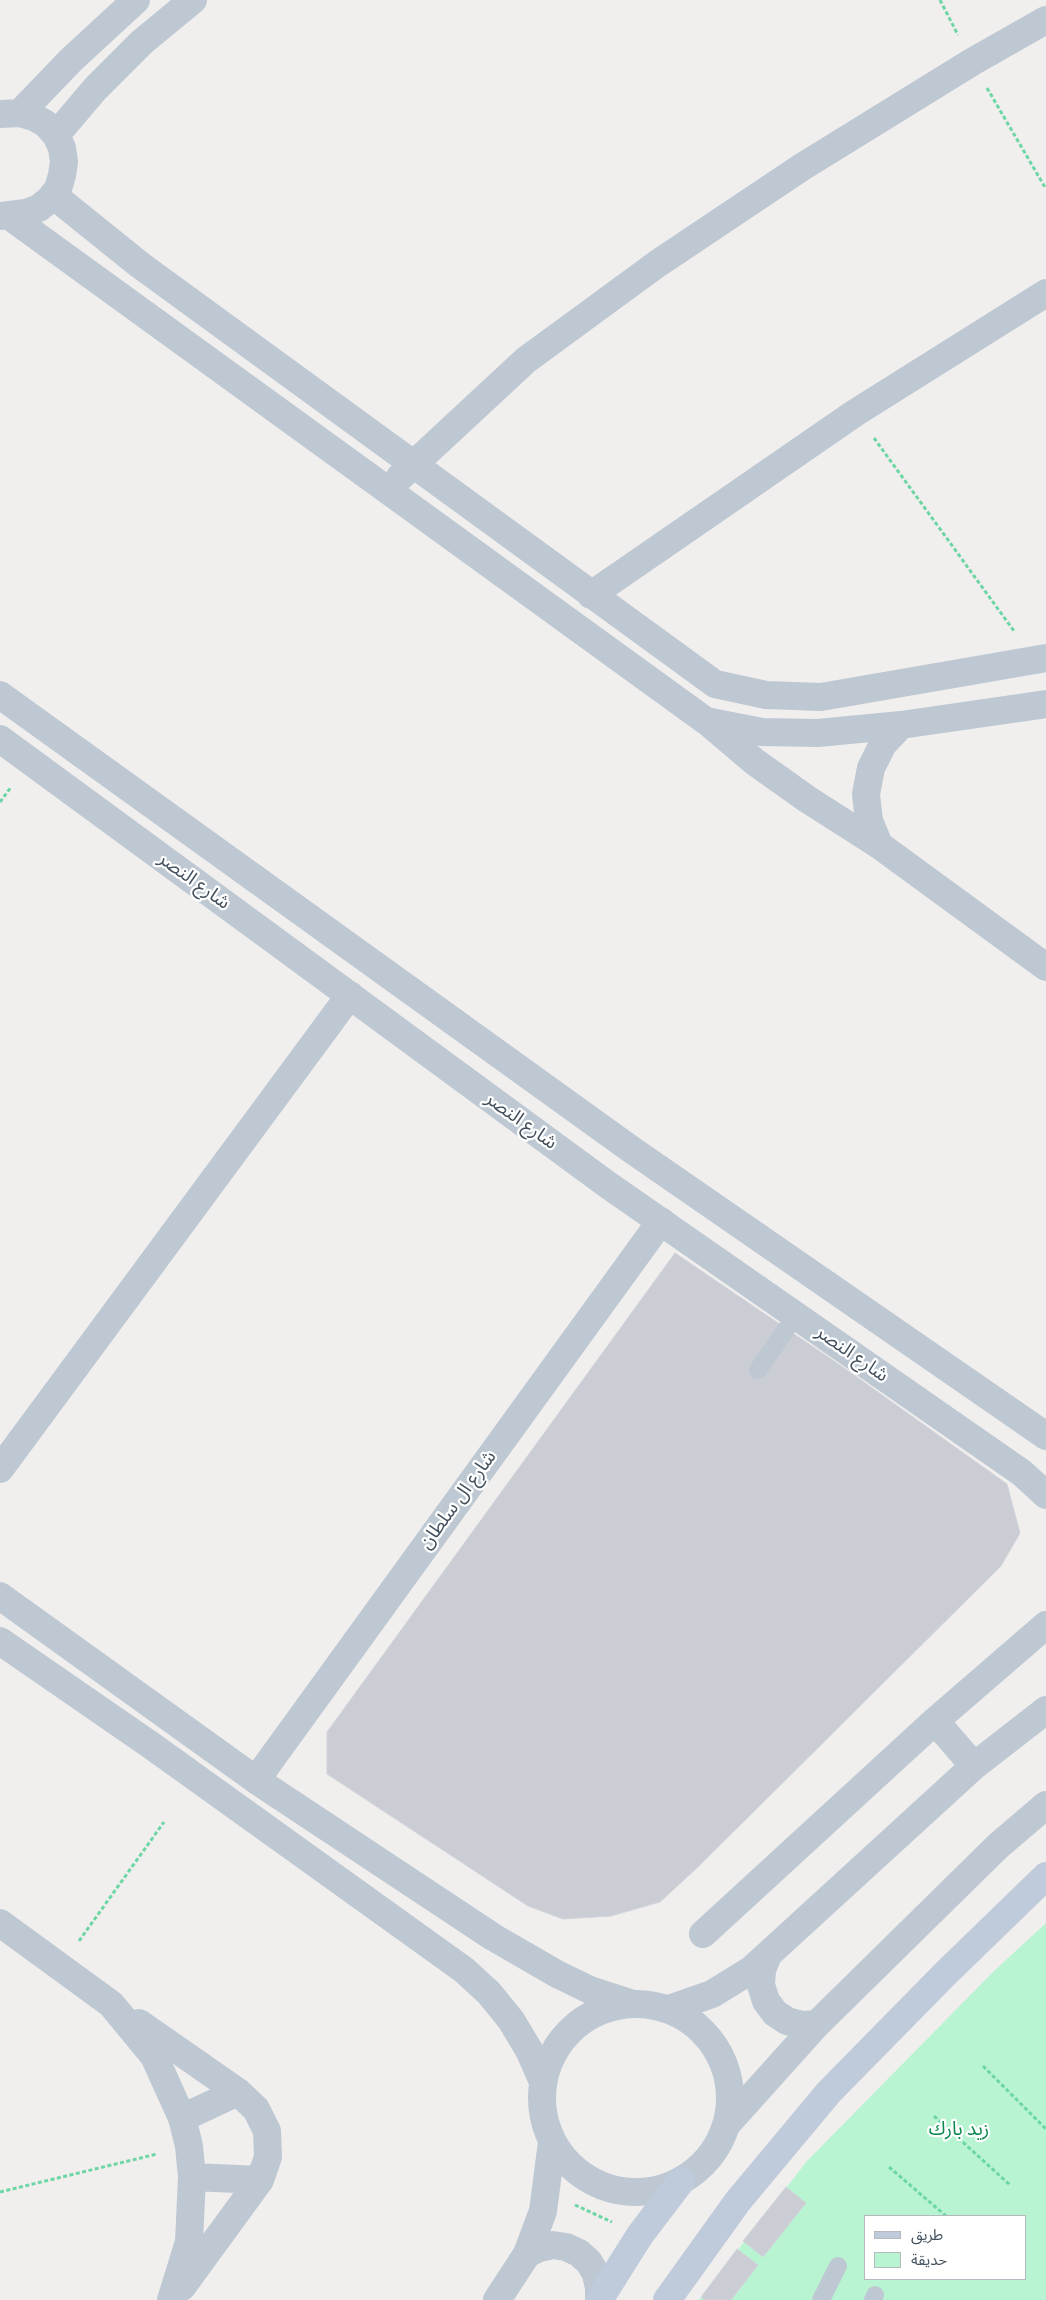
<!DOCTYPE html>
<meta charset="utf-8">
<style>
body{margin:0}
#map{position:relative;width:1046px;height:2300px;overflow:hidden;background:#f1eeee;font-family:Karla,"Noto Sans Arabic",sans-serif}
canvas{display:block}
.legend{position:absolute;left:864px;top:2215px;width:162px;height:65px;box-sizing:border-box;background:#fff;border:1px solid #b4b9bf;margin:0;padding:6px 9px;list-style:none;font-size:15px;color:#44515e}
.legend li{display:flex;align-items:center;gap:10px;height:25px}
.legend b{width:25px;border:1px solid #b4b9bf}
</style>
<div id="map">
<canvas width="1046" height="2300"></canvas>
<ul class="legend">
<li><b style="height:6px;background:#bfcbda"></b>طريق</li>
<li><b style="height:14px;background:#b8f4d1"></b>حديقة</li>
</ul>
</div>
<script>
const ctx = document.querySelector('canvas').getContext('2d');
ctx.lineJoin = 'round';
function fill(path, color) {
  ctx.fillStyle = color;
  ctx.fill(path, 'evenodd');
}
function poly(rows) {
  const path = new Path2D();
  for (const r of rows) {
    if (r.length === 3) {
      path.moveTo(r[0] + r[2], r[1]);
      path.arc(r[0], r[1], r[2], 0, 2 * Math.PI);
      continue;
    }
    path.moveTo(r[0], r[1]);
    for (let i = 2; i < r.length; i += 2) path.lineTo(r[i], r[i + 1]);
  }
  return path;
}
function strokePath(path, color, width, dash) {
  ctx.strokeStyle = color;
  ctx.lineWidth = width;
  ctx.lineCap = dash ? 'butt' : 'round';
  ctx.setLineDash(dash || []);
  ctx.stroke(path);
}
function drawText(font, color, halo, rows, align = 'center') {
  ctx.font = font + ' Karla,"Noto Sans Arabic",sans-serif';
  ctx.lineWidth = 4.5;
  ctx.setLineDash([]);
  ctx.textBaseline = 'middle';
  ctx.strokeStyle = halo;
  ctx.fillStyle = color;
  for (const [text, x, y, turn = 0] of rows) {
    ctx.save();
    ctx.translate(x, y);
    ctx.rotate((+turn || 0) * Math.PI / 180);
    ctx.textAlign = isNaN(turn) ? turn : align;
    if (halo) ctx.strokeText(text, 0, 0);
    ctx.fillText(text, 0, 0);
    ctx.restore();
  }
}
const green = poly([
 [1046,1923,1046,2300,699,2300,807,2161,994,1971],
 [865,2216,1025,2216,1025,2279,865,2279]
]);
const building = poly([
 [675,1253,840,1365,1007,1484,1020,1533,1001,1566,699,1866,660,1902,611,1916,563,1919,528,1906,327,1774,327,1732,675,1253],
 [786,2187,806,2203,763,2257,743,2241,786,2187],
 [737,2249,758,2265,731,2300,705,2300,701,2297,737,2249]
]);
const path = poly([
 [940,0,958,35],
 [987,88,1046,189],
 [874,438,1014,631],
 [0,802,11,787],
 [79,1941,164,1822],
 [983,2066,1046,2129],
 [934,2116,1010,2185],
 [889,2167,946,2216],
 [0,2192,157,2154],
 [575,2205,612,2222]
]);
const lane = poly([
 [758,1370,796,1315],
 [821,2300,838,2266],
 [873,2300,875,2295]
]);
const street = poly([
 [20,113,71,60,136,0],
 [0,114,20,113,34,117,46,124,56,135,62,148,64,162,62,175,58,189,50,199,39,208,26,213,0,216],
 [56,135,95,89,142,42,193,0],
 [53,195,140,265,715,684,766,695,821,697,1046,658],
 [8,215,706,721,762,732,818,733,901,725,1046,704],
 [400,477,526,360,657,264,802,167,972,62,1046,20],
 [591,595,855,413,1046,293],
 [0,695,632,1150,1046,1436],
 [709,723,755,762,807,799,879,845,1046,967],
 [0,739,608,1185,1022,1473,1046,1495],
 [879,845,869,821,866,794,871,768,883,744,901,725],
 [0,1469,350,995],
 [0,1596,256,1780,493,1937,557,1974,590,1990,630,2003],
 [0,1641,152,1746,464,1970,489,1993,511,2020,529,2050,543,2082],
 [935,1721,974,1766],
 [256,1780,661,1221],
 [0,1923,111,2004,154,2056,182,2118,189,2146,192,2177,189,2242,171,2300],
 [703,1934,935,1721,1046,1625],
 [768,1955,762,1970,761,1985,766,2001,775,2013,787,2021,802,2025,817,2024],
 [636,2098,94],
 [669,2009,712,1994,751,1970,974,1766,1046,1710],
 [139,2023,238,2092,256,2109,267,2131,268,2157,260,2180,182,2287],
 [182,2118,238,2092],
 [728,2123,817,2024,998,1846,1046,1805],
 [192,2177,260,2180],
 [527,2254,539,2248,553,2245,566,2247,579,2253,589,2262,596,2274,599,2288,599,2300],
 [497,2300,527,2254,543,2211,552,2142]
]);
const secondary = poly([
 [599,2300,640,2235,681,2181],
 [667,2300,738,2201,829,2092,945,1974,1046,1876]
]);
const streetNames = [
 ["شارع النصر",194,881,36],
 ["شارع النصر",521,1121,36],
 ["شارع النصر",852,1354,35],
 ["شارع ال سلطان",458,1500,-54]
];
const parkNames = [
 ["زيد بارك",959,2130]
];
fill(green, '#b8f4d1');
fill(building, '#cacdd4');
strokePath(building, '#d2d4db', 1);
strokePath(path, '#6cd6a5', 3, [4, 2.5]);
strokePath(lane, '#bdc8d2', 18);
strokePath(street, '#bdc8d2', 28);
strokePath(secondary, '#bfcbda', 28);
drawText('19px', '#44515e', '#fff', streetNames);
drawText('19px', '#0c884e', '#fff', parkNames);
</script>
